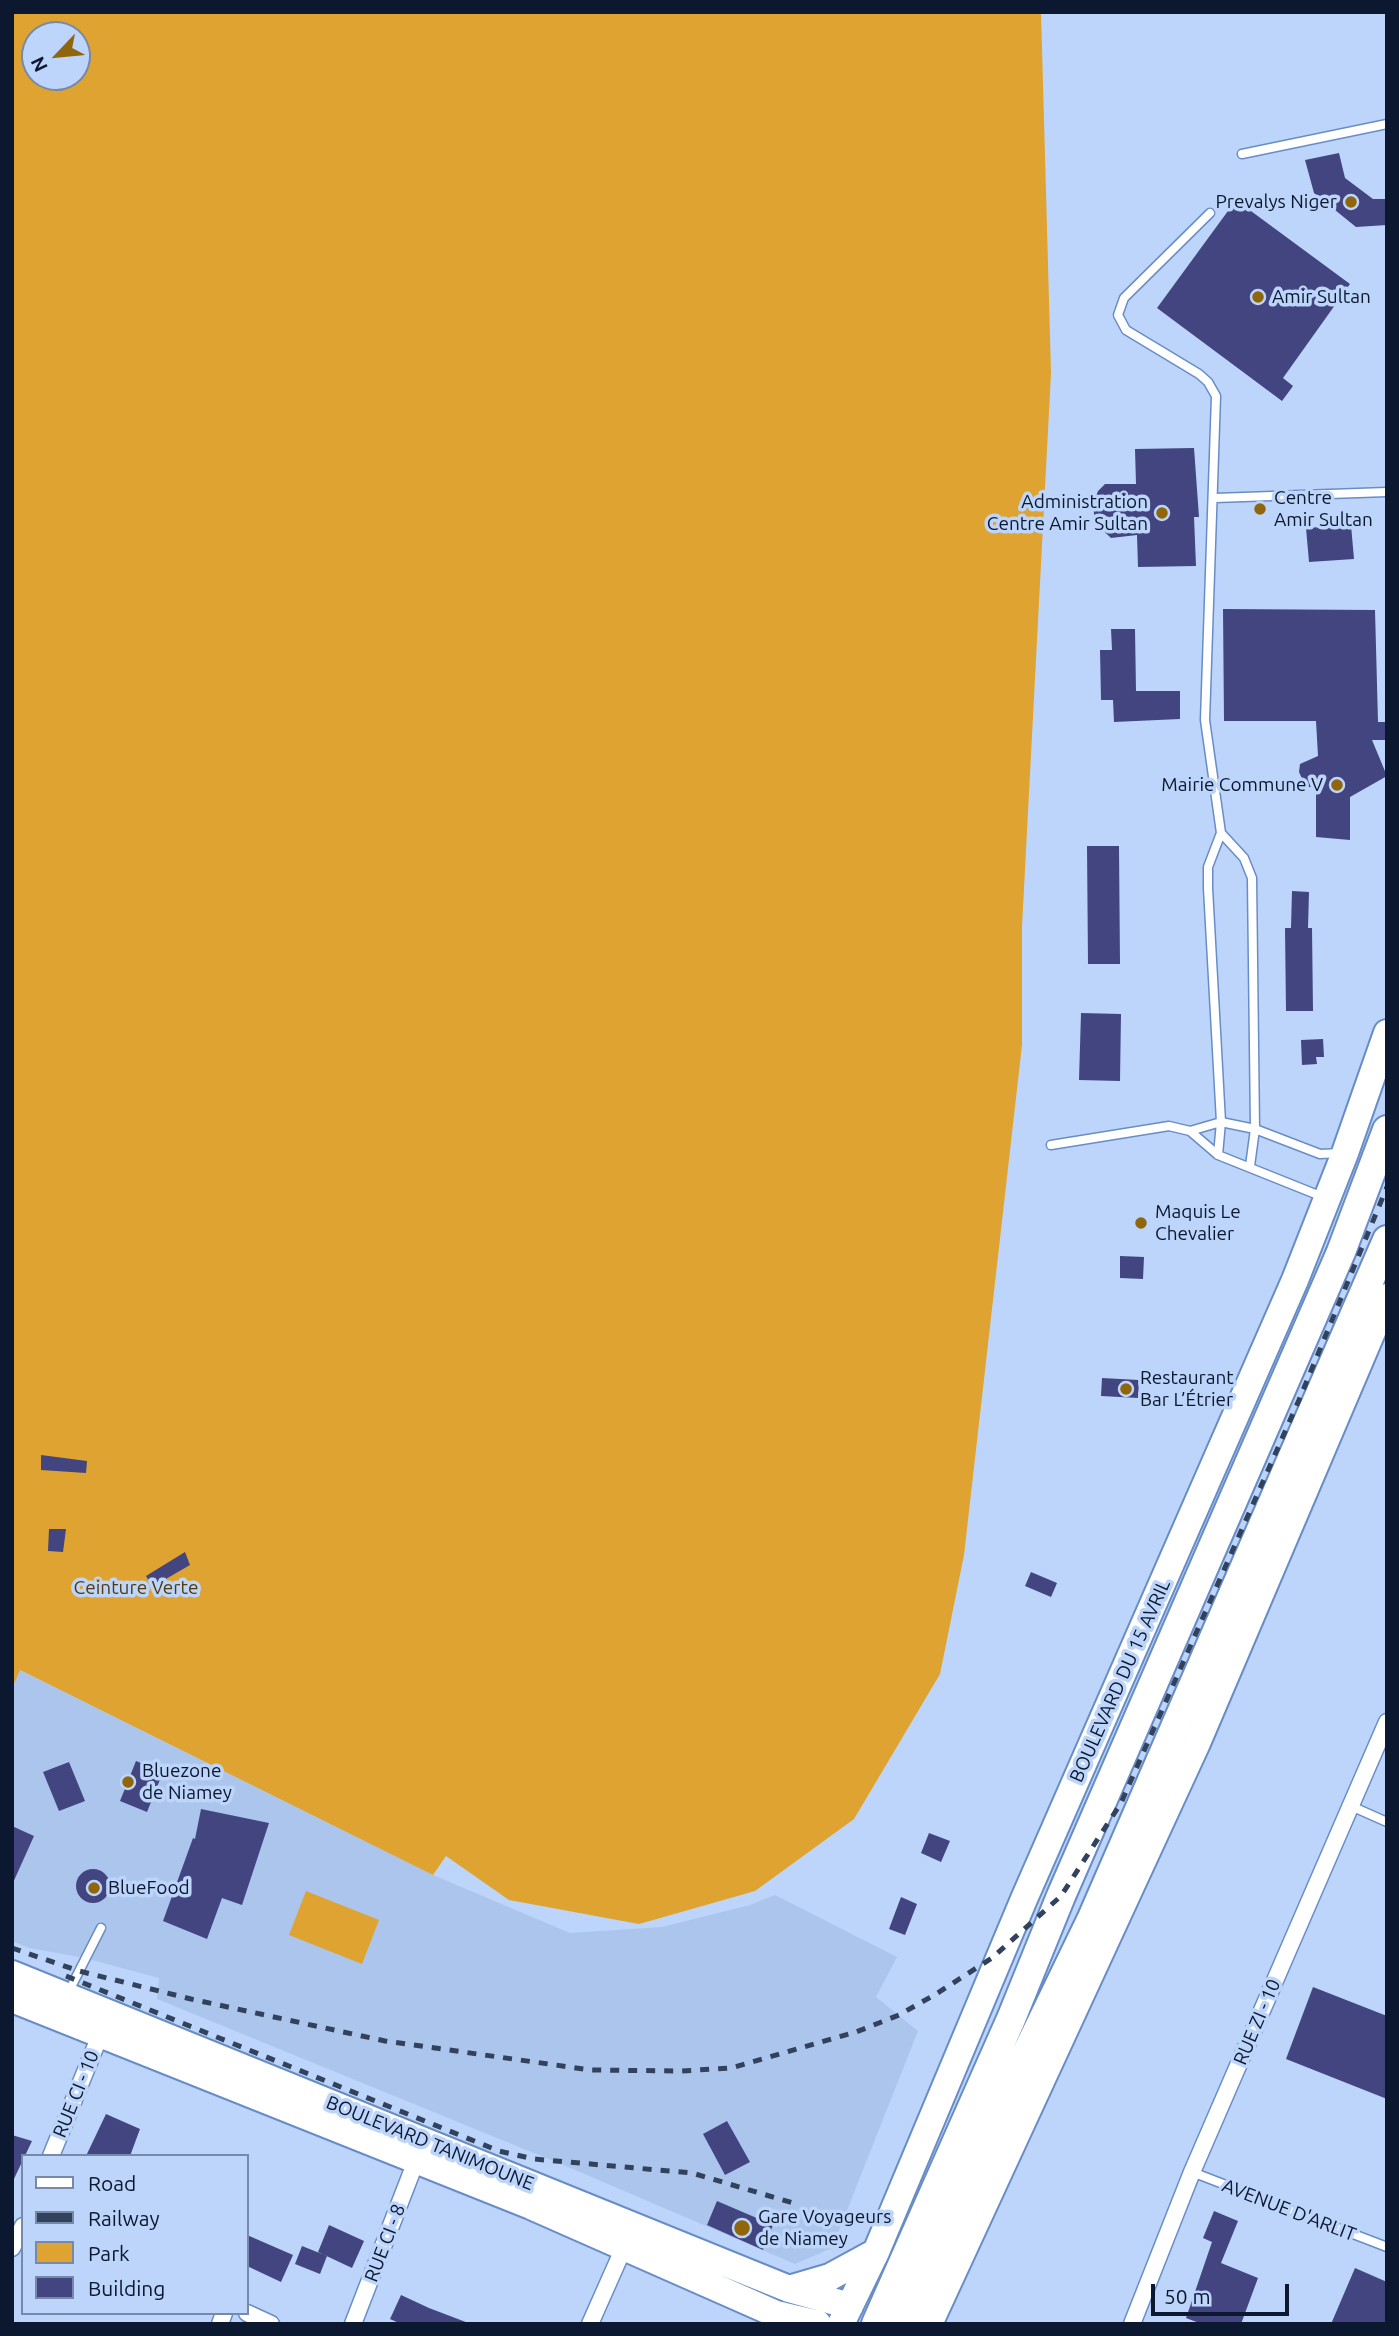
<!DOCTYPE html>
<meta charset="utf-8">
<style>
body{margin:0}
#map{position:relative;width:1399px;height:2336px;overflow:hidden;background:#bdd5fa;font-family:Ubuntu,sans-serif}
canvas{display:block}
.frame{position:absolute;inset:0;border:14px solid #0b182f;pointer-events:none}
.legend{position:absolute;left:21px;top:2154px;width:228px;height:161px;box-sizing:border-box;background:#bdd5fa;border:2px solid #7689a9;margin:0;padding:9px 12px;list-style:none;font-size:21px;color:#0b182f}
.legend li{display:flex;align-items:center;gap:14px;height:35px}
.legend b{width:35px;border:2px solid #7689a9}
.north{position:absolute;left:21px;top:21px;width:70px;height:70px;box-sizing:border-box;background:#bdd5fa;border:2px solid #7689a9;border-radius:50%;rotate:244deg;font-size:19px;font-weight:700;line-height:28px;text-align:center;color:#0b182f}
.north::after{content:'';display:block;margin:auto;width:24px;height:32px;background:#8f660c;clip-path:polygon(50% 0,100% 100%,50% 72%,0 100%)}
.scale{position:absolute;left:1151px;top:2284px;width:138px;height:32px;box-sizing:border-box;border:4px solid #0b182f;border-top:0;padding-left:9px;font-size:21px;line-height:24px;white-space:nowrap;color:#0b182f;-webkit-text-stroke:5px #bdd5fa;paint-order:stroke}
</style>
<div id="map">
<canvas width="1399" height="2336"></canvas>
<div class="frame"></div>
<ul class="legend">
<li><b style="height:9px;background:#fff"></b>Road</li>
<li><b style="height:9px;background:#32425c"></b>Railway</li>
<li><b style="height:19px;background:#dea330"></b>Park</li>
<li><b style="height:19px;background:#42457f"></b>Building</li>
</ul>
<div class="north">N</div>
<div class="scale">50 m</div>
</div>
<script>
const ctx = document.querySelector('canvas').getContext('2d');
ctx.lineJoin = 'round';
function fill(path, color) {
  ctx.fillStyle = color;
  ctx.fill(path, 'evenodd');
}
function poly(rows) {
  const path = new Path2D();
  for (const r of rows) {
    if (r.length === 3) {
      path.moveTo(r[0] + r[2], r[1]);
      path.arc(r[0], r[1], r[2], 0, 2 * Math.PI);
      continue;
    }
    path.moveTo(r[0], r[1]);
    for (let i = 2; i < r.length; i += 2) path.lineTo(r[i], r[i + 1]);
  }
  return path;
}
function strokePath(path, color, width, dash) {
  ctx.strokeStyle = color;
  ctx.lineWidth = width;
  ctx.lineCap = dash ? 'butt' : 'round';
  ctx.setLineDash(dash || []);
  ctx.stroke(path);
}
function drawText(font, color, halo, rows, align = 'center') {
  ctx.font = font + ' Ubuntu,sans-serif';
  ctx.lineWidth = 7;
  ctx.setLineDash([]);
  ctx.textBaseline = 'middle';
  ctx.strokeStyle = halo;
  ctx.fillStyle = color;
  for (const [text, x, y, turn = 0] of rows) {
    ctx.save();
    ctx.translate(x, y);
    ctx.rotate((+turn || 0) * Math.PI / 180);
    ctx.textAlign = isNaN(turn) ? turn : align;
    if (halo) ctx.strokeText(text, 0, 0);
    ctx.fillText(text, 0, 0);
    ctx.restore();
  }
}
const built = poly([
 [19,1670,433,1875,570,1933,662,1927,750,1905,775,1895,897,1957,876,1997,918,2031,832,2248,795,2264,568,2167,157,1999,159,1978,85,1958,29,1948,12,1941,12,1688]
]);
const green = poly([
 [12,12,1041,12,1051,373,1022,926,1022,1045,964,1555,940,1674,854,1819,755,1891,639,1924,509,1900,446,1856,433,1875,20,1670,12,1688],
 [35,35,77,35,77,77,35,77],
 [306,1891,379,1920,362,1964,289,1935]
]);
const building = poly([
 [1339,153,1345,178,1373,199,1387,199,1387,225,1356,227,1314,193,1305,160],
 [1236,200,1350,284,1283,378,1293,386,1282,401,1157,308],
 [1194,448,1199,517,1194,517,1196,566,1138,567,1137,535,1111,538,1095,523,1093,504,1098,491,1105,484,1136,484,1135,449],
 [1351,525,1354,559,1309,562,1306,528],
 [1223,609,1375,610,1378,722,1387,722,1387,740,1372,740,1387,776,1350,797,1350,840,1316,837,1316,787,1306,787,1299,772,1300,764,1318,756,1316,721,1224,721],
 [1111,629,1135,629,1136,691,1180,691,1180,719,1114,722,1113,700,1101,700,1100,650,1112,650],
 [1087,846,1119,846,1120,964,1088,964],
 [1292,891,1309,892,1308,928,1312,928,1313,1011,1286,1011,1285,928,1291,928],
 [1081,1013,1121,1014,1120,1081,1079,1080],
 [1323,1039,1324,1057,1316,1057,1317,1064,1302,1065,1301,1040],
 [1120,1256,1144,1257,1143,1279,1120,1278],
 [1102,1378,1139,1380,1138,1398,1101,1396],
 [41,1455,87,1461,86,1473,41,1470],
 [49,1529,66,1529,63,1552,48,1551],
 [185,1552,190,1565,152,1587,146,1576],
 [1031,1572,1057,1583,1051,1597,1025,1586],
 [136,1761,163,1772,147,1812,120,1801],
 [69,1762,85,1801,59,1811,43,1772],
 [201,1809,269,1823,242,1905,222,1898,207,1939,163,1921,193,1838,195,1839],
 [12,1826,34,1836,12,1885],
 [929,1833,950,1841,941,1862,921,1853],
 [93,1886,17],
 [901,1897,917,1904,905,1935,889,1929],
 [1313,1987,1387,2016,1387,2099,1286,2059],
 [106,2114,140,2129,130,2156,86,2156],
 [727,2121,750,2162,725,2175,703,2134],
 [12,2135,32,2141,12,2183],
 [717,2201,773,2225,763,2250,707,2225],
 [1214,2211,1238,2221,1221,2263,1258,2278,1241,2324,1202,2324,1186,2318,1212,2242,1203,2238],
 [329,2225,364,2241,352,2268,318,2252],
 [247,2235,293,2255,281,2282,247,2266],
 [302,2246,327,2256,320,2274,295,2264],
 [1355,2268,1387,2282,1387,2324,1331,2324],
 [401,2295,429,2308,471,2324,401,2324,390,2319]
]);
const service = poly([
 [1242,154,1387,124],
 [1210,213,1124,298,1118,315,1126,330,1199,374,1208,382,1216,396,1205,720,1221,833,1208,867,1208,888,1221,1122,1218,1155],
 [1215,498,1387,492],
 [1221,833,1244,858,1252,878,1255,1129,1250,1166],
 [1190,1131,1221,1122,1255,1129,1320,1154,1341,1153],
 [1051,1145,1169,1126,1190,1131,1218,1155,1323,1197],
 [1351,1806,1387,1822],
 [69,1991,101,1928],
 [1192,2172,1387,2247]
]);
const minor = poly([
 [51,2156,101,2033],
 [12,2248,23,2226],
 [247,2313,271,2324],
 [220,2324,224,2313],
 [353,2324,416,2161],
 [590,2324,625,2245],
 [1132,2324,1192,2172,1387,1722]
]);
const primary = poly([
 [12,1974,789,2289,850,2306],
 [12,1999,531,2206,776,2314,818,2324],
 [789,2289,830,2277,876,2252],
 [841,2324,876,2252,1024,1899,1295,1280,1345,1153,1387,1033],
 [929,2324,1197,1743,1387,1297]
]);
const trunk = poly([
 [876,2324,1011,2019,1061,1896,1341,1252,1387,1130],
 [903,2324,1014,2079,1092,1918,1387,1240]
]);
const rail = poly([
 [12,1948,79,1971,191,1999,385,2041,591,2070,681,2071,731,2068,856,2032,899,2015,936,1994,992,1958,1061,1896,1121,1803,1299,1400,1387,1187],
 [66,1976,499,2151,534,2159,692,2173,793,2203]
]);
const markers = [
 [1351,202,7,"#8f660c"],
 [1258,297,7,"#8f660c"],
 [1260,509,7,"#8f660c"],
 [1162,513,7,"#8f660c"],
 [1337,785,7,"#8f660c"],
 [1141,1223,7,"#8f660c"],
 [1126,1389,7,"#8f660c"],
 [128,1782,7,"#8f660c"],
 [94,1888,7,"#8f660c"],
 [742,2228,9,"#8f660c"]
];
const poiNames = [
 ["Prevalys Niger",1337,202,"right"],
 ["Amir Sultan",1272,297],
 ["Centre",1274,498],
 ["Amir Sultan",1274,520],
 ["Administration",1148,502,"right"],
 ["Centre Amir Sultan",1148,524,"right"],
 ["Mairie Commune V",1323,785,"right"],
 ["Maquis Le",1155,1212],
 ["Chevalier",1155,1234],
 ["Restaurant",1140,1378],
 ["Bar L’Étrier",1140,1400],
 ["Bluezone",142,1771],
 ["de Niamey",142,1793],
 ["BlueFood",108,1888],
 ["Gare Voyageurs",758,2217],
 ["de Niamey",758,2239]
];
const parkNames = [
 ["Ceinture Verte",136,1588]
];
const streetNames = [
 ["BOULEVARD DU 15 AVRIL",1120,1681,-66],
 ["RUE ZI - 10",1257,2022,-67],
 ["RUE CI - 10",76,2094,-68],
 ["BOULEVARD TANIMOUNE",430,2143,22],
 ["AVENUE D'ARLIT",1289,2210,21],
 ["RUE CI - 8",385,2243,-69]
];
fill(built, '#abc5ec');
fill(green, '#dea330');
fill(building, '#42457f');
strokePath(service, '#688dc6', 11);
strokePath(minor, '#688dc6', 19);
strokePath(primary, '#688dc6', 30);
strokePath(trunk, '#688dc6', 32);
strokePath(service, '#fff', 8);
strokePath(minor, '#fff', 16);
strokePath(primary, '#fff', 26);
strokePath(trunk, '#fff', 28);
strokePath(rail, '#32425c', 5, [9, 9]);
for (const [x, y, r, color] of markers) {
  const dot = new Path2D();
  dot.arc(x, y, r, 0, 2 * Math.PI);
  ctx.fillStyle = color;
  ctx.fill(dot);
  strokePath(dot, '#bdd5fa', 2.5);
}
drawText('19px', '#0b182f', '#bdd5fa', poiNames, 'left');
drawText('19px', '#523a0a', '#bdd5fa', parkNames);
drawText('19px', '#0b182f', '#bdd5fa', streetNames);
</script>
